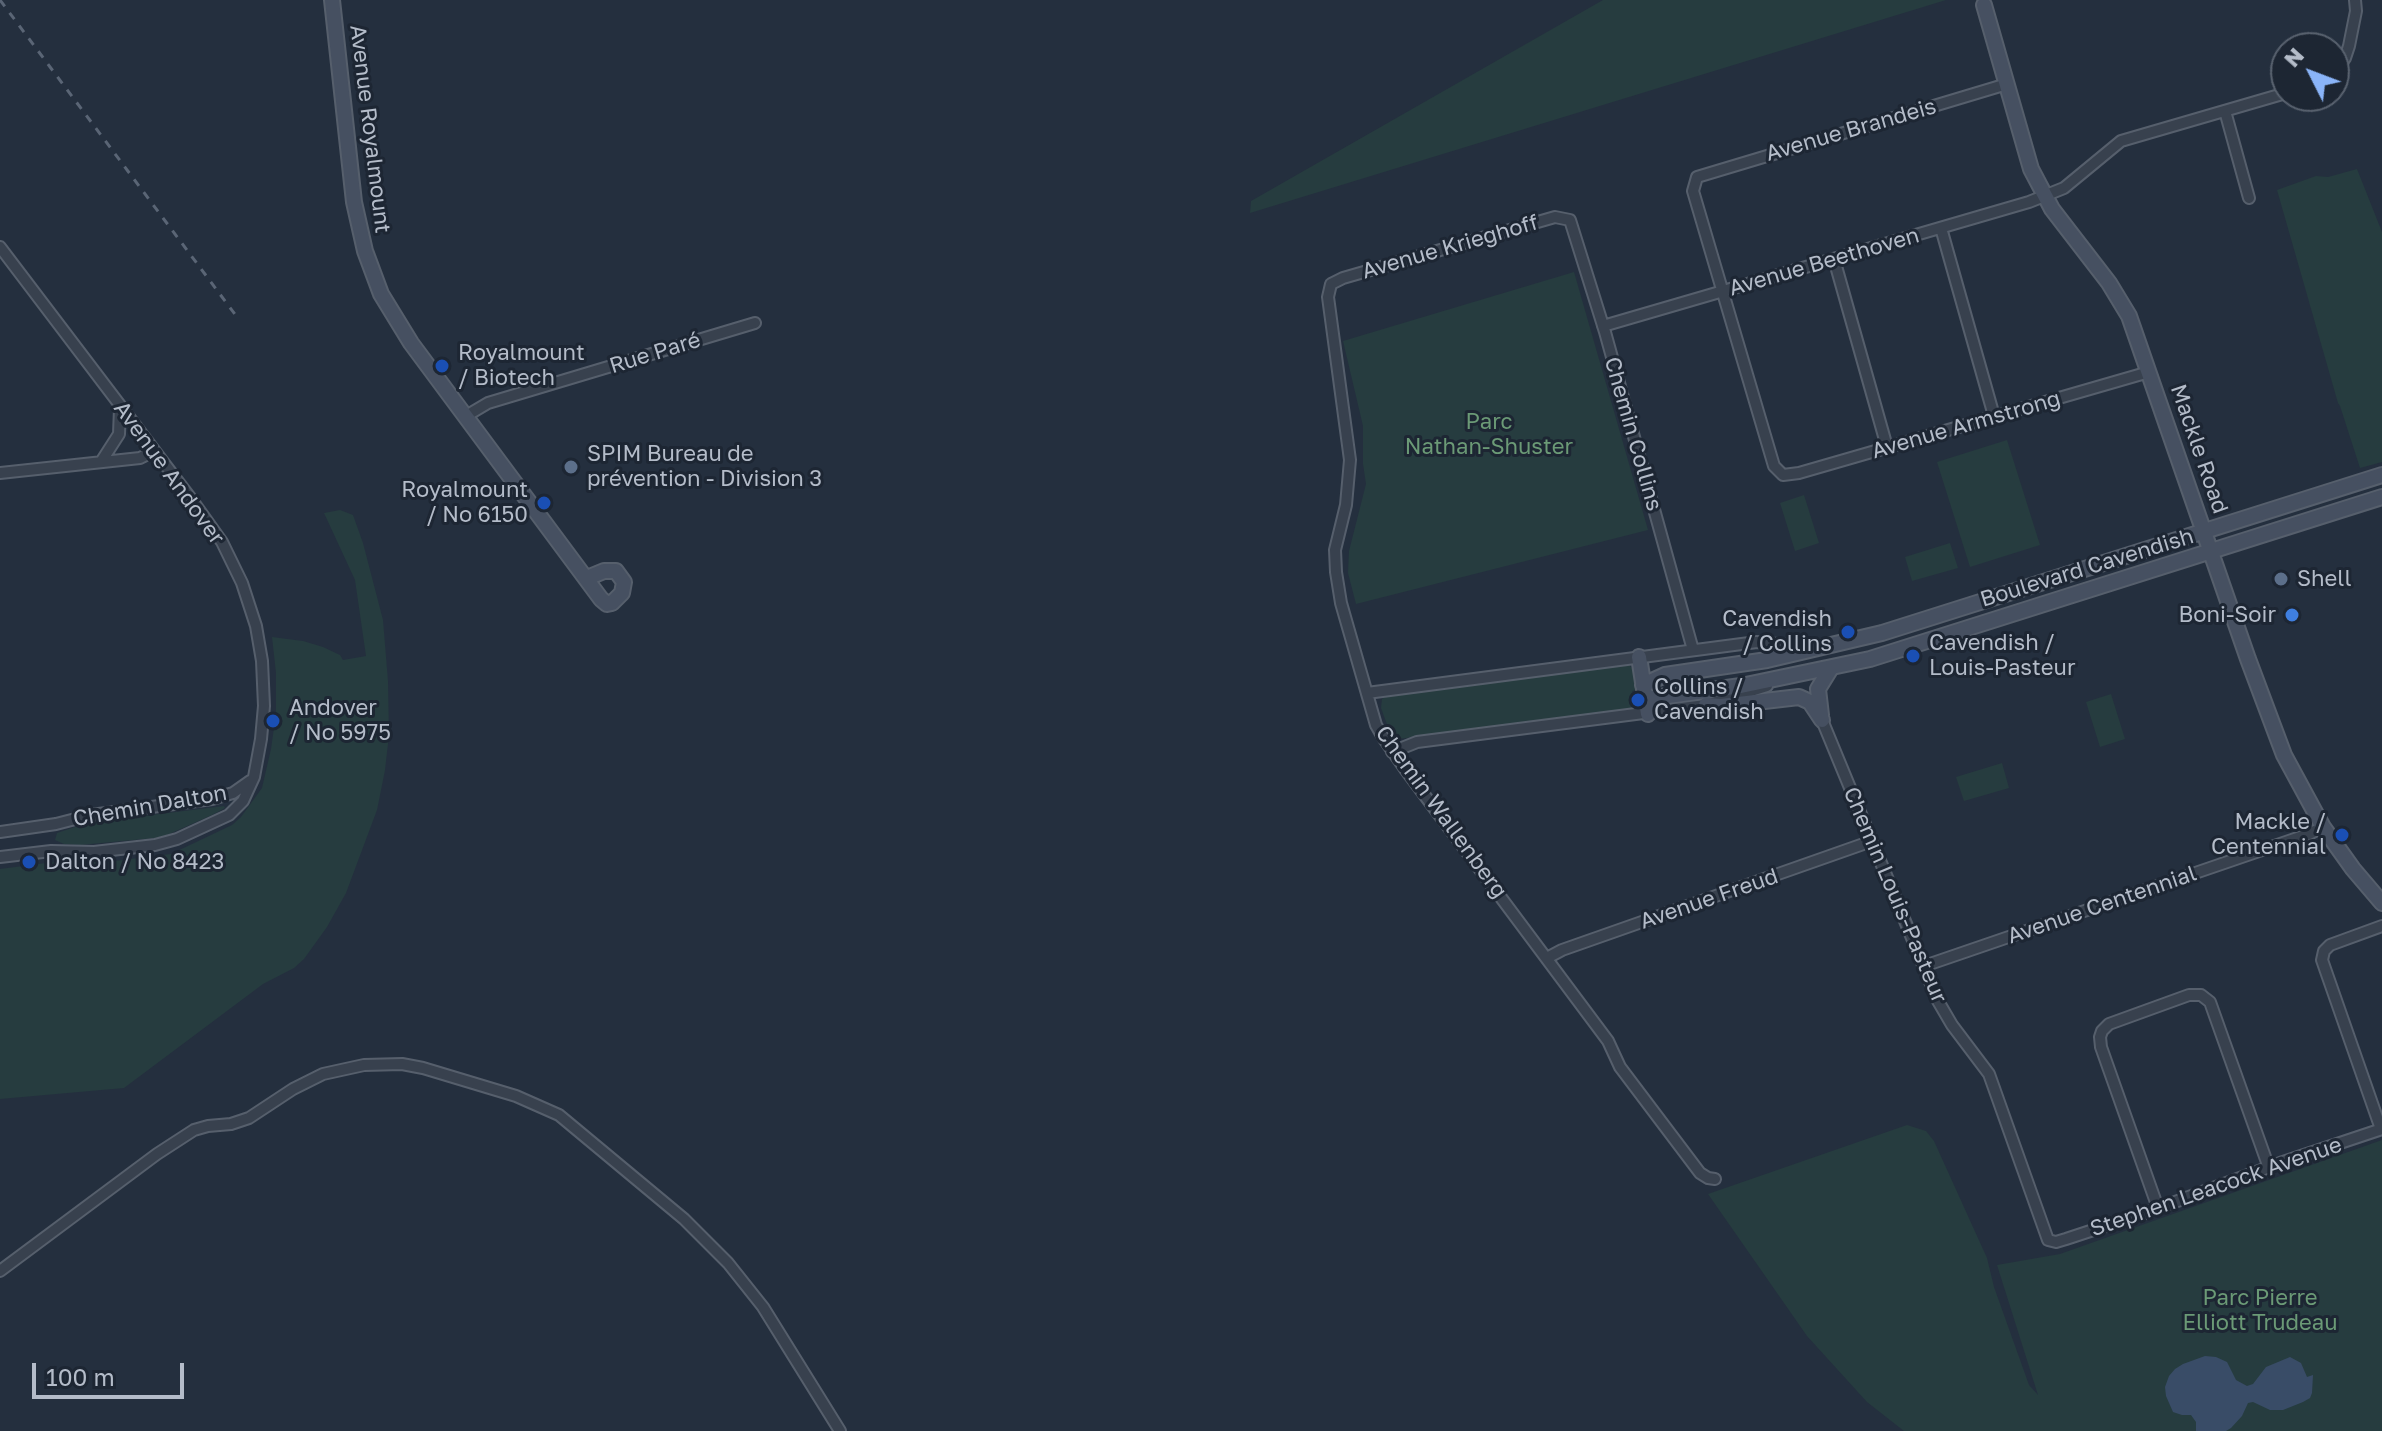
<!DOCTYPE html>
<meta charset="utf-8">
<style>
body{margin:0}
#map{position:relative;width:2382px;height:1431px;overflow:hidden;background:#242f3e;font-family:"Golos Text",sans-serif}
canvas{display:block}
.north{position:absolute;left:2270px;top:32px;width:80px;height:80px;box-sizing:border-box;background:#1d2633;border:2px solid #59626f;border-radius:50%;rotate:312deg;font-size:22px;font-weight:700;line-height:32px;text-align:center;color:#b4bcc9}
.north::after{content:'';display:block;margin:auto;width:28px;height:36px;background:#8ab4f8;clip-path:polygon(50% 0,100% 100%,50% 72%,0 100%)}
.scale{position:absolute;left:32px;top:1363px;width:152px;height:36px;box-sizing:border-box;border:4px solid #b4bcc9;border-top:0;padding-left:10px;font-size:24px;line-height:28px;white-space:nowrap;color:#b4bcc9;-webkit-text-stroke:6px #1d2633;paint-order:stroke}
</style>
<div id="map">
<canvas width="2382" height="1431"></canvas>
<div class="north">N</div>
<div class="scale">100 m</div>
</div>
<script>
const ctx = document.querySelector('canvas').getContext('2d');
ctx.lineJoin = 'round';
function fill(path, color) {
  ctx.fillStyle = color;
  ctx.fill(path, 'evenodd');
}
function poly(rows) {
  const path = new Path2D();
  for (const r of rows) {
    path.moveTo(r[0], r[1]);
    for (let i = 2; i < r.length; i += 2) path.lineTo(r[i], r[i + 1]);
  }
  return path;
}
function strokePath(path, color, width, dash) {
  ctx.strokeStyle = color;
  ctx.lineWidth = width;
  ctx.lineCap = dash ? 'butt' : 'round';
  ctx.setLineDash(dash || []);
  ctx.stroke(path);
}
function drawText(font, color, halo, rows, align = 'center') {
  ctx.font = font + ' "Golos Text",sans-serif';
  ctx.lineWidth = 6;
  ctx.setLineDash([]);
  ctx.textBaseline = 'middle';
  ctx.strokeStyle = halo;
  ctx.fillStyle = color;
  for (const [text, x, y, turn = 0] of rows) {
    ctx.save();
    ctx.translate(x, y);
    ctx.rotate((+turn || 0) * Math.PI / 180);
    ctx.textAlign = isNaN(turn) ? turn : align;
    if (halo) ctx.strokeText(text, 0, 0);
    ctx.fillText(text, 0, 0);
    ctx.restore();
  }
}
const green = poly([
 [1603,0,1946,0,1250,213,1251,201],
 [2357,169,2382,232,2382,462,2360,468,2340,406,2338,403,2277,190,2316,176,2328,177],
 [1574,272,1648,530,1356,604,1348,573,1349,551,1366,484,1363,464,1363,426,1343,341],
 [2007,440,2040,545,1970,567,1937,462],
 [1804,495,1819,543,1795,551,1780,503],
 [340,510,353,515,363,543,383,620,388,681,389,735,385,770,377,810,346,893,327,927,304,959,294,968,263,984,124,1088,0,1099,0,869,54,862,106,862,171,854,232,825,241,817,262,788,271,749,276,713,276,673,272,637,303,641,323,647,340,655,343,660,366,656,355,580,324,513],
 [1950,543,1958,568,1912,581,1905,557],
 [1628,664,1633,669,1636,690,1632,691,1637,702,1633,709,1398,739,1392,736,1389,730,1381,708,1382,699,1390,694],
 [2111,694,2125,739,2100,747,2086,702],
 [2002,763,2009,788,1964,801,1956,777],
 [224,806,225,808,212,815,167,835,155,838,80,845,64,844,55,840,57,833,87,823],
 [1907,1125,1926,1131,1934,1141,1987,1258,1994,1287,2029,1385,2038,1395,1997,1265,2060,1254,2382,1140,2382,1431,1904,1431,1867,1402,1807,1336,1708,1194]
]);
const water = poly([
 [2205,1356,2216,1357,2227,1362,2236,1380,2247,1386,2253,1384,2266,1367,2290,1357,2301,1363,2307,1377,2313,1375,2312,1393,2310,1398,2303,1402,2283,1410,2270,1410,2253,1402,2248,1403,2242,1416,2231,1428,2226,1431,2196,1431,2196,1422,2191,1415,2182,1415,2173,1412,2166,1396,2165,1387,2169,1376,2175,1369,2183,1364]
]);
const street = poly([
 [2334,74,2345,58,2349,46,2356,11,2355,0],
 [2007,84,1697,177,1693,191,1774,466,1783,475,1799,473,2149,372],
 [2225,111,2249,198],
 [1941,228,1994,416],
 [0,247,192,500,222,542,242,583,256,626,262,661,264,706,261,739,254,777,243,801,229,815,177,839,155,845,94,852,51,851,0,857],
 [1834,259,1887,447],
 [1603,326,2029,202,2064,188,2121,141,2286,93],
 [466,416,488,403,755,323],
 [101,462,119,434,120,408],
 [0,473,140,458,154,451],
 [1693,650,1605,332,1570,220,1555,217,1343,278,1331,284,1328,297,1350,460,1346,505,1335,550,1336,572,1341,603,1376,725,1384,739,1405,769,1608,1041,1620,1067,1700,1173,1708,1178,1715,1179],
 [1367,693,1757,642,1809,647],
 [1822,720,1938,1001,1952,1025,1989,1074,2048,1240,2056,1242,2066,1239,2148,1212,2280,1163,2382,1129],
 [1392,752,1417,742,1706,705,1767,686],
 [0,832,56,824,91,815,212,799,233,793,250,781],
 [1547,958,1562,950,1872,841],
 [1924,966,2309,834,2323,827],
 [2381,1129,2322,960,2324,951,2330,945,2382,926],
 [2158,1208,2101,1047,2100,1037,2102,1031,2109,1024,2189,995,2201,995,2210,1002,2269,1168],
 [0,1271,157,1154,194,1130,208,1126,231,1124,249,1118,293,1089,323,1074,364,1065,402,1064,423,1068,516,1096,559,1115,684,1219,728,1263,763,1307,840,1431]
]);
const secondary = poly([
 [332,0,354,202,365,251,381,294,411,343,601,599,607,604,612,603,622,593,624,582,616,571,604,571,587,578],
 [1984,5,2031,169,2052,209,2109,283,2129,316,2248,659,2284,755,2323,827,2353,869,2382,903],
 [1639,657,1648,714],
 [1643,685,1665,675,1767,660,1882,633,2382,475],
 [1646,699,1741,686,1870,659,2382,497],
 [1706,705,1721,706,1799,697,1810,702,1822,720],
 [1821,715,1818,689,1831,668]
]);
const rail = poly([
 [0,0,237,317]
]);
const markers = [
 [442,366,8,"#1a4fb4"],
 [571,467,8,"#5c6f8a"],
 [544,503,8,"#1a4fb4"],
 [2281,579,8,"#5c6f8a"],
 [2292,615,8,"#3f7fe0"],
 [1848,632,8,"#1a4fb4"],
 [1913,656,8,"#1a4fb4"],
 [1638,700,8,"#1a4fb4"],
 [273,721,8,"#1a4fb4"],
 [2342,835,8,"#1a4fb4"],
 [29,862,8,"#1a4fb4"]
];
const streetNames = [
 ["Avenue Royalmount",370,129,83],
 ["Avenue Brandeis",1851,130,-16],
 ["Avenue Krieghoff",1450,247,-16],
 ["Avenue Beethoven",1824,262,-16],
 ["Rue Paré",655,353,-17],
 ["Avenue Armstrong",1966,425,-16],
 ["Chemin Collins",1633,434,74],
 ["Mackle Road",2199,449,71],
 ["Avenue Andover",169,473,54],
 ["Boulevard Cavendish",2087,568,-17],
 ["Chemin Dalton",150,806,-10],
 ["Chemin Wallenberg",1441,812,54],
 ["Chemin Louis-Pasteur",1895,895,67],
 ["Avenue Freud",1709,899,-19],
 ["Avenue Centennial",2102,905,-19],
 ["Stephen Leacock Avenue",2216,1187,-19]
];
const poiNames = [
 ["Royalmount",458,353],
 ["/ Biotech",458,378],
 ["SPIM Bureau de",587,454],
 ["prévention - Division 3",587,479],
 ["Royalmount",528,490,"right"],
 ["/ No 6150",528,515,"right"],
 ["Shell",2297,579],
 ["Boni-Soir",2276,615,"right"],
 ["Cavendish",1832,619,"right"],
 ["/ Collins",1832,644,"right"],
 ["Cavendish /",1929,643],
 ["Louis-Pasteur",1929,668],
 ["Collins /",1654,687],
 ["Cavendish",1654,712],
 ["Andover",289,708],
 ["/ No 5975",289,733],
 ["Mackle /",2326,822,"right"],
 ["Centennial",2326,847,"right"],
 ["Dalton / No 8423",45,862]
];
const parkNames = [
 ["Parc",1489,422],
 ["Nathan-Shuster",1489,447],
 ["Parc Pierre",2260,1298],
 ["Elliott Trudeau",2260,1323]
];
fill(green, '#263c3f');
fill(water, '#394c67');
strokePath(street, '#565f6c', 14);
strokePath(secondary, '#565f6c', 18);
strokePath(street, '#38414e', 10);
strokePath(secondary, '#465061', 14);
strokePath(rail, '#5a6575', 3, [8, 8]);
for (const [x, y, r, color] of markers) {
  const dot = new Path2D();
  dot.arc(x, y, r, 0, 2 * Math.PI);
  ctx.fillStyle = color;
  ctx.fill(dot);
  strokePath(dot, '#1d2633', 3);
}
drawText('22px', '#b4bcc9', '#1d2633', streetNames);
drawText('22px', '#b4bcc9', '#1d2633', poiNames, 'left');
drawText('22px', '#6b9a76', '#1d2633', parkNames);
</script>
